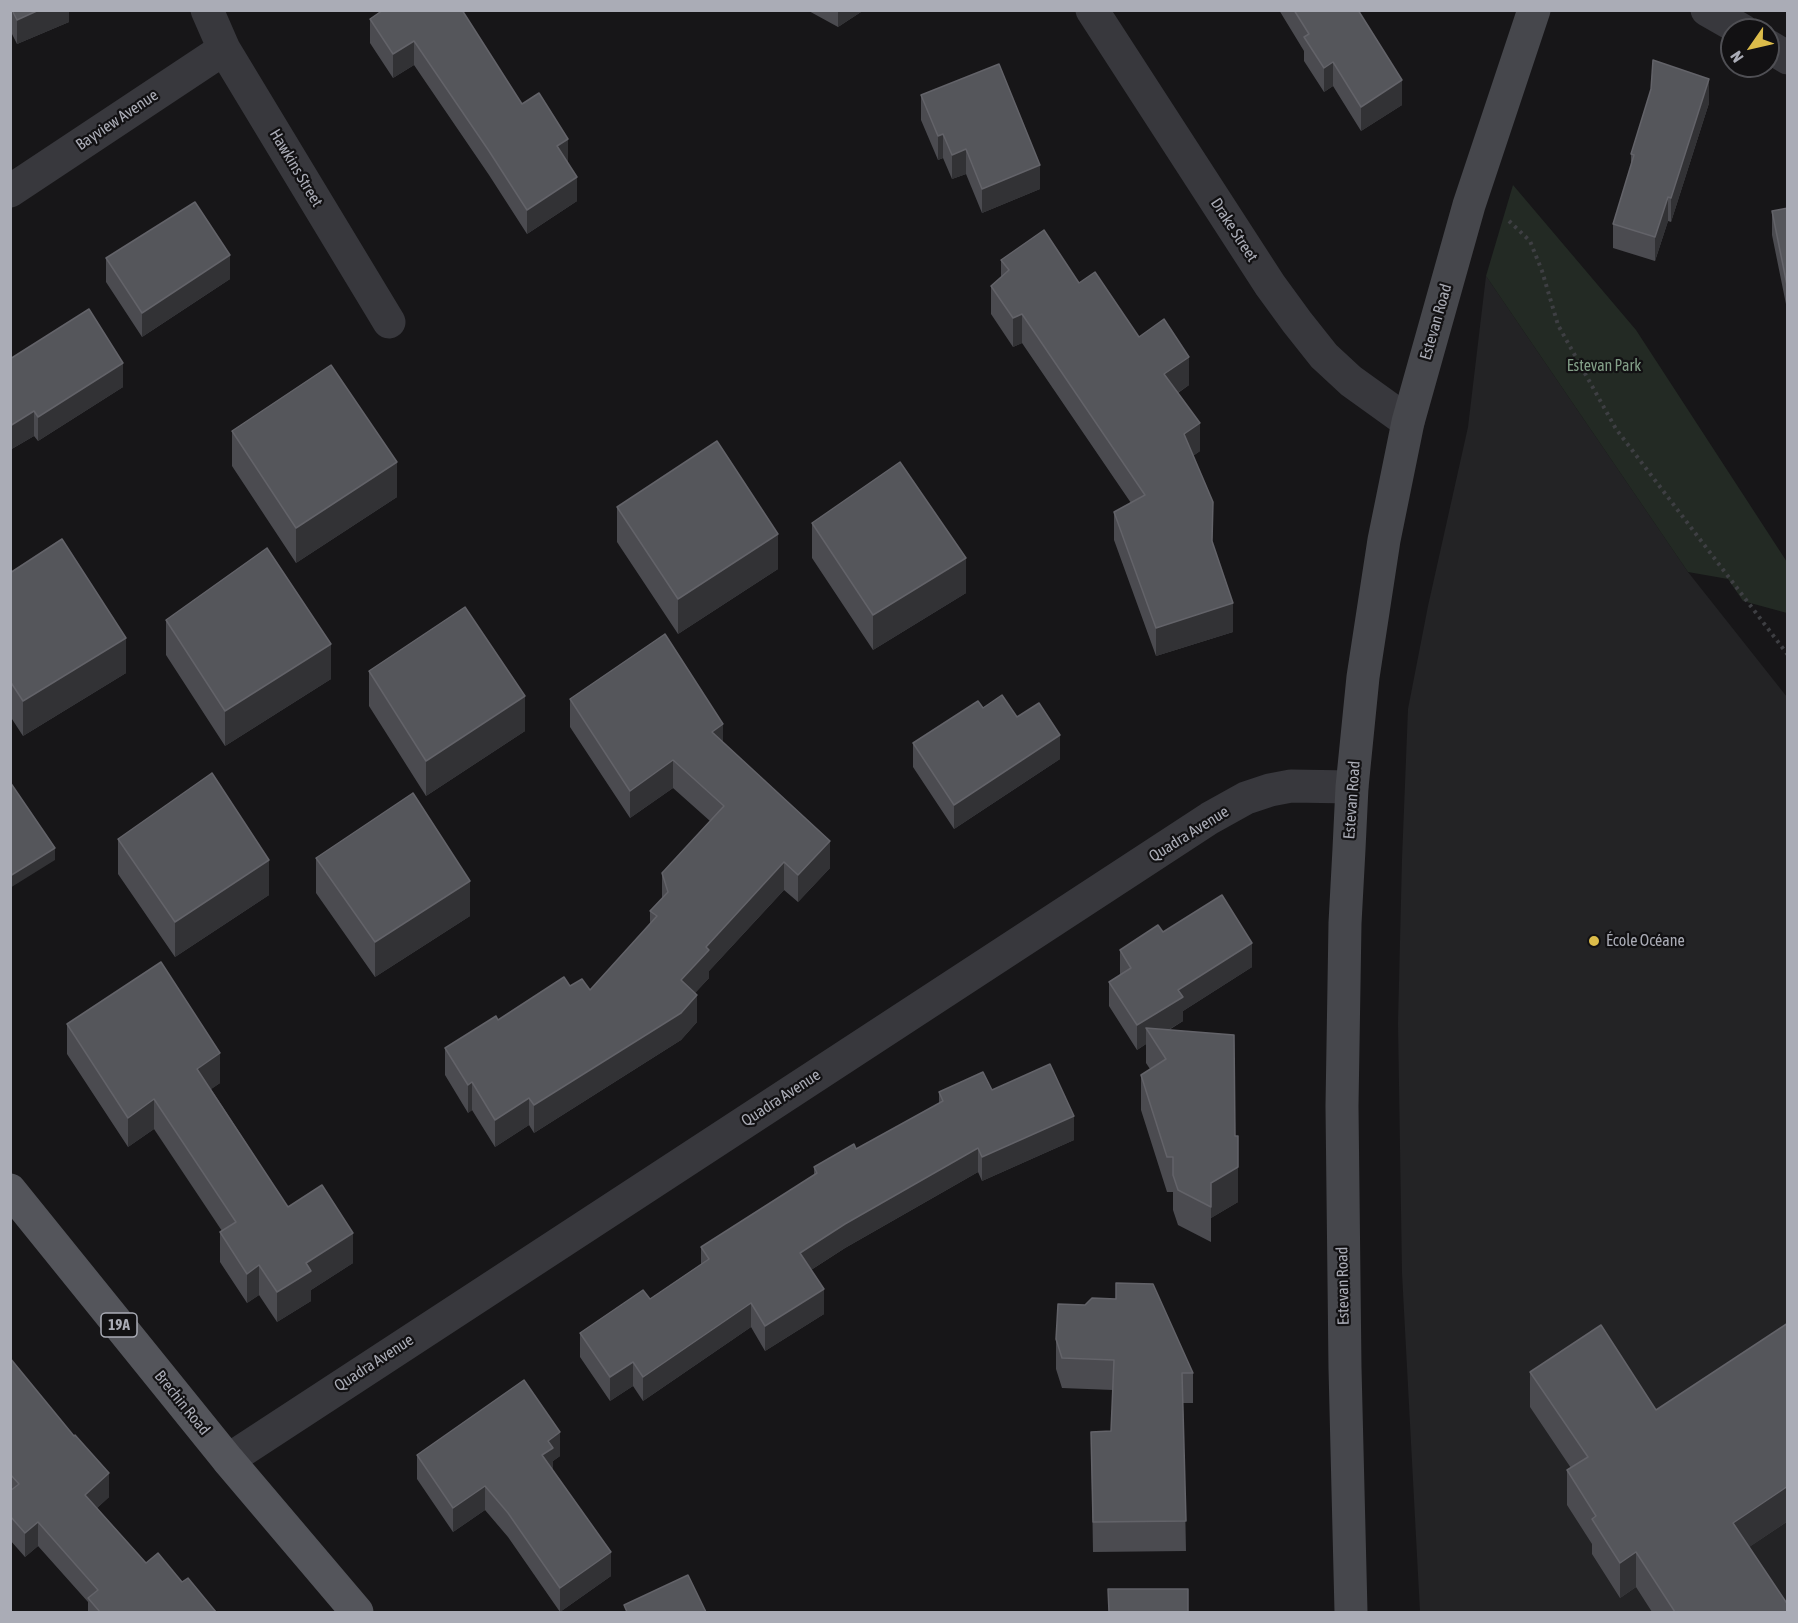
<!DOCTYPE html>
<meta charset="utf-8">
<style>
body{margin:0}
#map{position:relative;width:1798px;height:1623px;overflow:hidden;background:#171618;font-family:"Asap Condensed",sans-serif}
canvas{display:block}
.frame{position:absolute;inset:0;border:12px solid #aaacb6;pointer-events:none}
.north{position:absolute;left:1720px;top:18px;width:60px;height:60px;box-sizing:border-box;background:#121113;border:2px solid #4f4f54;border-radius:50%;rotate:236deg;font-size:16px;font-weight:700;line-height:24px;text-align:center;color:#aaacb6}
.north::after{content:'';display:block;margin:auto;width:21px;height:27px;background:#dcbc4a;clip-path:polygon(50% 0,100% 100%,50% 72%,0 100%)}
</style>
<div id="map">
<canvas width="1798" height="1623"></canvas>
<div class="frame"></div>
<div class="north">N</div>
</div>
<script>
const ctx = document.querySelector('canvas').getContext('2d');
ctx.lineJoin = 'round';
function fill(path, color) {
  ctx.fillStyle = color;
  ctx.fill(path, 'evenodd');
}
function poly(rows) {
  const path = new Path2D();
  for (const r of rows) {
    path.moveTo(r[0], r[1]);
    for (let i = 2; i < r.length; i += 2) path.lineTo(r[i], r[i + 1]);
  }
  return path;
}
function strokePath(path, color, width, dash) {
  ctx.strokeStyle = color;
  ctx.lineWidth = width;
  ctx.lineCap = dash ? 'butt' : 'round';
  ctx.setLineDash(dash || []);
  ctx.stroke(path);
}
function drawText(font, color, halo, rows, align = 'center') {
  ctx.font = font + ' "Asap Condensed",sans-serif';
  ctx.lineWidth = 4.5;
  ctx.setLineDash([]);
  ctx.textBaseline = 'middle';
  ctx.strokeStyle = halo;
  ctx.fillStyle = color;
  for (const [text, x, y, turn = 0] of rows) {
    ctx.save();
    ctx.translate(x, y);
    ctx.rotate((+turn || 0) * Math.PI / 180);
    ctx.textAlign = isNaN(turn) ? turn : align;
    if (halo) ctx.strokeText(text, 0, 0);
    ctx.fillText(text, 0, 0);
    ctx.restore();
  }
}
const built = poly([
 [1486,276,1688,572,1787,697,1787,1612,1420,1612,1402,1273,1398,1023,1402,859,1408,709,1428,606,1468,427]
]);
const green = poly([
 [1513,185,1636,330,1787,562,1787,613,1743,601,1728,579,1688,572,1486,276]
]);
const path = poly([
 [1509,221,1530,241,1542,271,1558,325,1616,429,1788,655]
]);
const street = poly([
 [207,10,224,49,389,322],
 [1092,10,1270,285,1297,322,1324,356,1351,381,1408,422],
 [1707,10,1742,30],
 [1768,46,1788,58],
 [10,191,224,49],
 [228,1460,1210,818,1246,798,1270,790,1291,786,1352,787]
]);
const secondary = poly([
 [1351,1612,1345,1368,1342,1106,1345,923,1349,849,1352,787,1363,677,1384,540,1408,422,1469,205,1534,10]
]);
const primary = poly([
 [10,1190,228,1460,357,1612]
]);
const wall = poly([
 [10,10,69,10,69,22,17,44,10,30],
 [383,10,522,104,568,163,577,201,527,234,489,175,414,65,393,78,370,43,370,19],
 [807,10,864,10,838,27],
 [1279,10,1358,10,1402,105,1361,131,1333,86,1324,92,1304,61,1304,51],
 [921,95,1040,189,982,213,966,174,952,179,943,158,938,160,921,120],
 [1709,103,1671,222,1668,221,1655,261,1613,248,1613,224,1631,166,1631,154],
 [1788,208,1788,314,1772,235,1772,211],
 [106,258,230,279,142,337,106,282],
 [1001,260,1079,283,1139,337,1189,385,1178,393,1200,451,1193,456,1233,632,1156,656,1114,540,1114,512,1131,503,1022,343,1013,347,991,314,991,286,1001,277],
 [10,359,123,387,38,441,34,436,10,450],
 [232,431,397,497,296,563,232,466],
 [617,507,778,569,678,634,617,542],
 [812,523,966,593,873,650,812,558],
 [10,573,126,673,23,736,10,716],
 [166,620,331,679,225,746,166,655],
 [369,671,525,731,426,796,369,706],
 [570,699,723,743,830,868,798,902,784,890,709,971,709,978,695,993,697,1022,681,1040,534,1133,529,1125,495,1147,472,1110,468,1113,445,1075,445,1048,498,1020,570,986,590,990,650,924,650,911,662,899,662,873,710,821,673,788,630,818,570,727],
 [983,708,1017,717,1060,759,954,829,913,767,913,743],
 [118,839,269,895,175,957,118,874],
 [316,858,470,916,375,977,316,893],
 [1163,932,1252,967,1183,1011,1183,1021,1169,1030,1235,1136,1238,1202,1211,1218,1211,1242,1178,1225,1173,1210,1173,1192,1167,1192,1141,1110,1141,1075,1150,1069,1146,1063,1146,1044,1137,1050,1109,1006,1109,982,1120,975,1120,950],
 [67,1024,220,1083,211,1089,288,1207,353,1263,311,1290,311,1301,277,1322,259,1295,247,1303,220,1262,220,1232,222,1231,154,1129,128,1147,67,1054],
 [992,1090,1074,1140,982,1181,978,1172,845,1248,811,1270,824,1314,765,1351,751,1327,643,1401,633,1386,610,1401,580,1357,580,1333,650,1299,701,1264,701,1247,814,1175,814,1167,856,1149,939,1103,939,1092],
 [1788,1323,1788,1521,1749,1547,1788,1612,1652,1612,1636,1587,1620,1598,1592,1554,1592,1544,1567,1505,1567,1470,1571,1468,1530,1407,1530,1372,1656,1410],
 [1056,1339,1193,1373,1193,1403,1183,1403,1186,1551,1093,1552,1091,1432,1111,1431,1113,1390,1062,1388,1056,1369],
 [10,1358,109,1497,97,1508,146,1563,182,1582,217,1612,88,1612,88,1602,38,1546,25,1557,10,1540],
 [417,1455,560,1456,553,1461,553,1470,611,1576,560,1612,508,1537,485,1510,453,1532,417,1479]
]);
const shadedWall = poly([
 [39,10,69,10,69,22,17,44,17,20],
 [838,10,864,10,838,27],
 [414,41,414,65,393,78,393,54],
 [1333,62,1333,86,1324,92,1324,68],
 [1709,79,1709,103,1671,222,1671,198],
 [1402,80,1402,105,1361,131,1361,107],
 [943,134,943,158,938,160,938,136],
 [568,139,568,163,557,170,557,146],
 [966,149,966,174,952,179,952,155],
 [1040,165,1040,189,982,213,982,189],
 [577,177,577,201,527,234,527,210],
 [1668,197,1668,221,1655,261,1655,237],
 [230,255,230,279,142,337,142,313],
 [1022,314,1022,343,1013,347,1013,318],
 [1189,357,1189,385,1164,402,1164,374],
 [123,363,123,387,38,441,38,417],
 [34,411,34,436,10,450,10,426],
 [1200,423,1200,451,1184,462,1184,434],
 [397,462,397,497,296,563,296,528],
 [778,534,778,569,678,634,678,599],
 [966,558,966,593,873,650,873,615],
 [1233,603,1233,632,1156,656,1156,628],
 [126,638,126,673,23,736,23,701],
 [331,644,331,679,225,746,225,711],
 [525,696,525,731,426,796,426,761],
 [723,724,723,752,712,732],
 [1060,735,1060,759,954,829,954,805],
 [673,760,673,788,630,818,630,791],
 [830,841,830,868,798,902,798,875],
 [55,848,55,860,10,888,10,876],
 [269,860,269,895,175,957,175,922],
 [784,862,784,890,709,971,709,978,681,1008,681,980,706,947],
 [470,881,470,916,375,977,375,942],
 [1252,943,1252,967,1183,1011,1183,1021,1153,1039,1146,1028,1146,1044,1137,1050,1137,1025,1178,990],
 [697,995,697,1022,681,1040,534,1133,534,1105],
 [220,1053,220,1083,197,1099,197,1069],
 [472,1082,472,1110,468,1113,468,1085],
 [529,1098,529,1125,495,1147,495,1120],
 [154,1099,154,1129,128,1147,128,1118],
 [1074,1116,1074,1140,982,1181,982,1157],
 [978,1148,978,1172,845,1248,800,1277,800,1253,845,1224],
 [1238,1167,1238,1202,1211,1218,1211,1242,1211,1183],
 [353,1233,353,1263,311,1290,311,1301,277,1322,277,1292,306,1263],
 [259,1265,259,1295,247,1303,247,1274],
 [824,1289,824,1314,765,1351,765,1326],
 [751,1303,751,1327,643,1401,643,1377],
 [633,1362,633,1386,610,1401,610,1377],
 [560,1432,560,1456,553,1461,553,1472,542,1455,548,1441],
 [109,1473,109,1497,85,1519,85,1495],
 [485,1486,485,1510,453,1532,453,1508],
 [1788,1486,1788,1521,1733,1558,1733,1523],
 [38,1522,38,1546,25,1557,25,1533],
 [611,1552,611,1576,560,1612,560,1588],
 [1636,1552,1636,1587,1620,1598,1620,1563]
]);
const building = poly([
 [12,10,39,10,17,20,12,10],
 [383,10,462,10,522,104,539,93,568,139,557,146,577,177,527,210,489,151,414,41,393,54,370,19,383,10],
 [1294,10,1358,10,1402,80,1361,107,1333,62,1324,68,1304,37,1309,34,1294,10],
 [1653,60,1709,79,1671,198,1668,197,1655,237,1613,224,1634,155,1631,154,1651,89,1653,60],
 [999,64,1040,165,982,189,966,149,952,155,943,134,938,136,921,95,999,64],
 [195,202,230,255,142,313,106,258,195,202],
 [1788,208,1788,290,1772,211,1788,208],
 [1044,230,1079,283,1095,272,1139,337,1164,319,1189,357,1164,374,1200,423,1184,434,1213,502,1212,541,1233,603,1156,628,1114,512,1145,495,1022,314,1013,318,991,286,1009,270,1001,260,1044,230],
 [89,309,123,363,38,417,34,411,10,426,10,359,89,309],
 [331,365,397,462,296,528,232,431,331,365],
 [717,441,778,534,678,599,617,507,717,441],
 [900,462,966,558,873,615,812,523,900,462],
 [62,539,126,638,23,701,10,681,10,573,62,539],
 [267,548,331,644,225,711,166,620,267,548],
 [465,607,525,696,426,761,369,671,465,607],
 [665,634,723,724,712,732,830,841,798,875,784,862,706,947,709,950,681,980,697,995,681,1013,534,1105,529,1098,495,1120,472,1082,468,1085,445,1048,496,1016,498,1020,564,977,570,986,582,979,590,990,657,916,650,911,668,892,662,873,724,806,673,760,630,791,570,699,665,634],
 [1002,695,1017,717,1039,703,1060,735,954,805,913,743,978,701,983,708,1002,695],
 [212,773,269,860,175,922,118,839,212,773],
 [10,782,55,848,10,876,10,782],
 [413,793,470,881,375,942,316,858,413,793],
 [1222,895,1252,943,1178,990,1183,997,1137,1025,1109,982,1131,968,1120,950,1158,925,1163,932,1222,895],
 [161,962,220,1053,197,1069,288,1207,322,1185,353,1233,306,1263,311,1271,277,1292,259,1265,247,1274,220,1232,236,1222,154,1099,128,1118,67,1024,161,962],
 [1146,1028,1234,1035,1235,1136,1238,1136,1238,1167,1211,1183,1211,1207,1178,1190,1173,1175,1173,1157,1167,1157,1141,1075,1166,1059,1146,1028],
 [1050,1064,1074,1116,982,1157,978,1148,845,1224,800,1253,824,1289,765,1326,751,1303,643,1377,633,1362,610,1377,580,1333,643,1290,650,1299,709,1259,701,1247,817,1173,814,1167,854,1144,856,1149,943,1101,939,1092,983,1072,992,1090,1050,1064],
 [1116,1283,1153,1284,1193,1373,1182,1373,1186,1521,1093,1522,1091,1432,1111,1431,1114,1360,1062,1358,1056,1339,1058,1304,1085,1305,1092,1298,1116,1299,1116,1283],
 [1788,1323,1788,1486,1733,1523,1788,1605,1788,1612,1675,1612,1636,1552,1620,1563,1592,1519,1596,1516,1567,1470,1588,1457,1530,1372,1601,1325,1656,1410,1788,1323],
 [10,1358,74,1436,75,1435,109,1473,85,1495,146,1563,158,1553,182,1582,188,1578,216,1612,100,1612,88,1598,98,1590,38,1522,25,1533,10,1516,10,1491,19,1484,10,1474,10,1358],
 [524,1380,560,1432,548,1441,553,1448,542,1455,611,1552,560,1588,508,1513,485,1486,453,1508,417,1455,524,1380],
 [688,1575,706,1612,627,1612,624,1605,688,1575],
 [1108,1589,1188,1589,1188,1612,1109,1612,1108,1589]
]);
const markers = [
 [1594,941,6,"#dcbc4a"]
];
const shields = [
 [119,1325,36]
];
const shieldNames = [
 ["19A",119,1325]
];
const streetNames = [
 ["Bayview Avenue",117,120,-34],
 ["Hawkins Street",296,168,59],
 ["Drake Street",1234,230,57],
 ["Estevan Road",1436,322,-74],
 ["Estevan Road",1352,800,-86],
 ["Quadra Avenue",1189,834,-32],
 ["Quadra Avenue",781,1098,-33],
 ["Estevan Road",1343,1286,-91],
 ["Quadra Avenue",374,1363,-33],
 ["Brechin Road",182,1403,51]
];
const parkNames = [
 ["Estevan Park",1604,366]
];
const poiNames = [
 ["École Océane",1606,941]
];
fill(built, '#232325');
fill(green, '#232a24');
strokePath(path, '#3e3f43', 4, [3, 4.5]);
strokePath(street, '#38383d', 33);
strokePath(secondary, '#46474c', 33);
strokePath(primary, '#54555b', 33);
fill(wall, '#4b4b50');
fill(shadedWall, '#323235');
fill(building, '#55565b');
strokePath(building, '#636369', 1.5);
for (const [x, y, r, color] of markers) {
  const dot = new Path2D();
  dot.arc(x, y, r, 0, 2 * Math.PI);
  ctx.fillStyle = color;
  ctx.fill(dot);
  strokePath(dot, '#121113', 2);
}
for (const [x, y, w] of shields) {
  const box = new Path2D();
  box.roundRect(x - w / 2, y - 12, w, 24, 4.5);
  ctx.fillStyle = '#121113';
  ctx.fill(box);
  strokePath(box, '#aaacb6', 1.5);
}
drawText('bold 15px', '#aaacb6', null, shieldNames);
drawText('16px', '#aaacb6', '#121113', streetNames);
drawText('16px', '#839f88', '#121113', parkNames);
drawText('16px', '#aaacb6', '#121113', poiNames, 'left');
</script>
